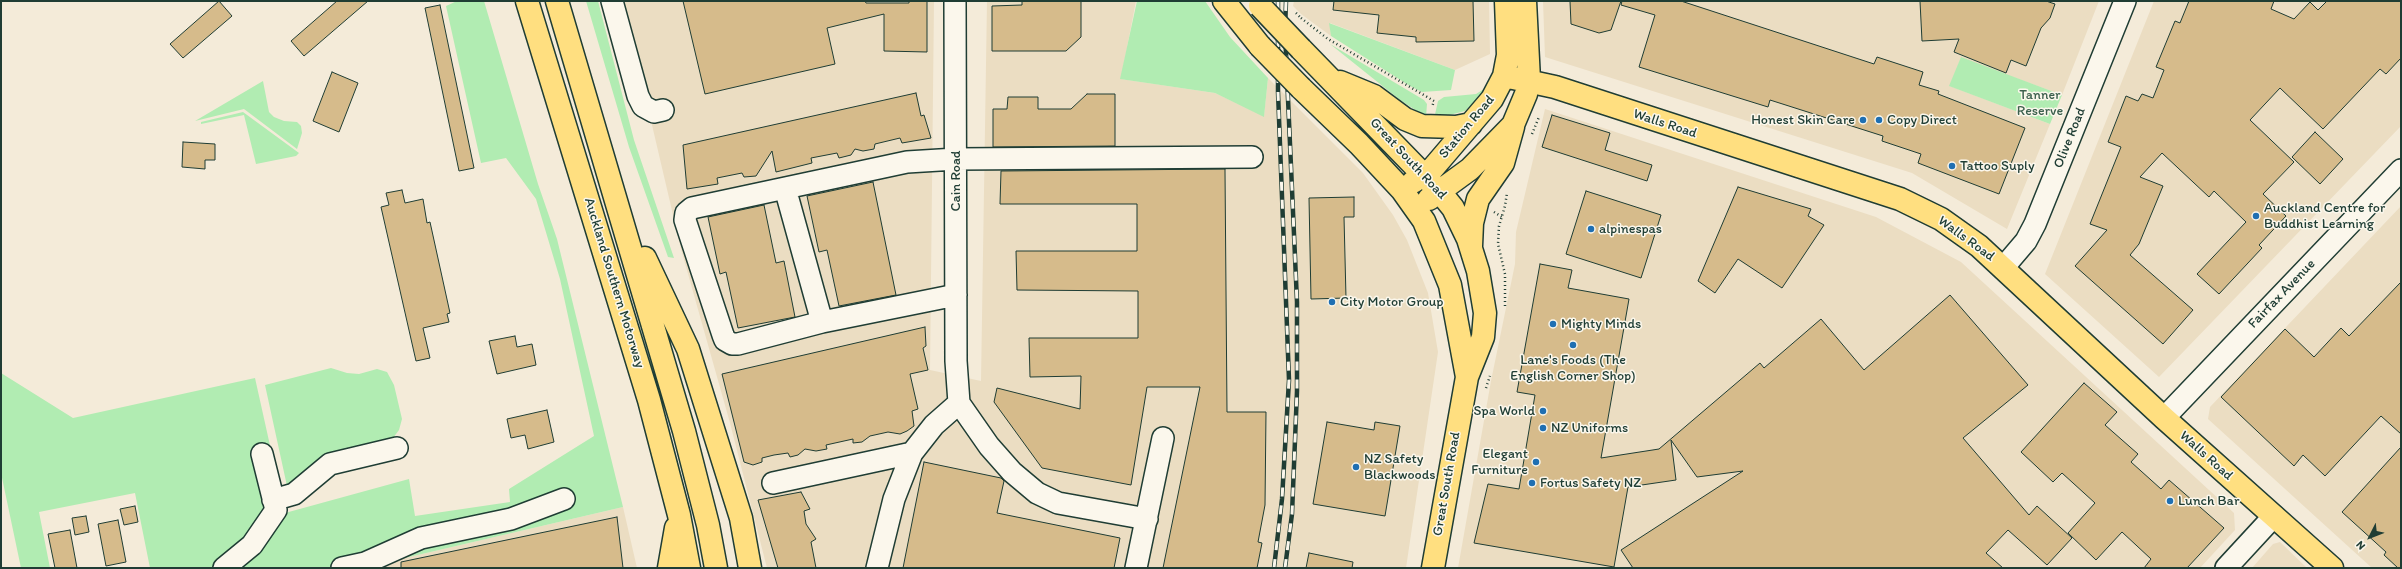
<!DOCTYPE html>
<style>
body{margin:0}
#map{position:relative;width:2402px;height:569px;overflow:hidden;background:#f4ebd9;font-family:Itim,sans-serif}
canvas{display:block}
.frame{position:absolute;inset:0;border:2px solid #1f3d34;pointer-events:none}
.north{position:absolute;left:2350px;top:517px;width:40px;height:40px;-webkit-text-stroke:3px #fbf7ec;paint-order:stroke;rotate:228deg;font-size:11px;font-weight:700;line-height:16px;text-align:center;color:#1f3d34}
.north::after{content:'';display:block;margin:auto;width:14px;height:18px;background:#1f3d34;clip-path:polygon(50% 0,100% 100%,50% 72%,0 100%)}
</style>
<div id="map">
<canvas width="2402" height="569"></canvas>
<div class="frame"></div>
<div class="north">N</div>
</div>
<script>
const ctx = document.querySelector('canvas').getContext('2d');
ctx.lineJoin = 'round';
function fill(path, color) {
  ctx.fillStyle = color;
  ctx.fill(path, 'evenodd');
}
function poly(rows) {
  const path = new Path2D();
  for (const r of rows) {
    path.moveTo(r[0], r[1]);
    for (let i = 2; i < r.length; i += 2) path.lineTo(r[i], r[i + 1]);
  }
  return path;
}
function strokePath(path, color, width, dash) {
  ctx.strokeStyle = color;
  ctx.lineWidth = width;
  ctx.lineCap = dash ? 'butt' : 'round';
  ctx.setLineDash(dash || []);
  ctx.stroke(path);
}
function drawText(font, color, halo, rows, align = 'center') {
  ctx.font = font + ' Itim,sans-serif';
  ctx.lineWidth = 3;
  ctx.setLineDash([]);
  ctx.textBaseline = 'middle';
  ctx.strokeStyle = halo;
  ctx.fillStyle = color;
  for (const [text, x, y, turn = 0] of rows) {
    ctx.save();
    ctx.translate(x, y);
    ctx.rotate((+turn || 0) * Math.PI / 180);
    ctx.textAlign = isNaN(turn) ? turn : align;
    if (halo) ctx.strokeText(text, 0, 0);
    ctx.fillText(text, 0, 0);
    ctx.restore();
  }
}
const built = poly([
 [623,1,934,1,930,370,981,381,987,1,1136,1,1121,79,1215,93,1264,116,1268,78,1363,173,1393,215,1407,240,1428,293,1438,352,1406,568,767,568,730,423,681,249],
 [1294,1,1489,1,1490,54,1455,70,1330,23,1331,36,1301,14,1293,6],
 [1543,1,2099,1,2062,95,1961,58,1950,86,2050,124,2007,229,1912,173,1545,57],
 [2154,1,2401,1,2401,126,2159,377,2045,274],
 [1545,109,1876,217,1961,262,2234,513,2235,530,2200,568,1458,568,1491,381,1515,264,1516,232],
 [2401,206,2401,568,2372,568,2208,419,2210,407],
 [623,507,637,568,362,568],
 [2280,542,2307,568,2252,568,2273,544]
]);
const green = poly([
 [457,1,484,1,538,184,557,239,623,507,362,568,150,568,135,493,39,512,50,568,21,568,1,473,1,373,73,418,255,378,285,513,409,479,415,516,510,502,509,489,594,436,560,279,536,199,506,158,481,163,446,6],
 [586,1,598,1,634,140,674,258,668,257,629,147],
 [1137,1,1205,1,1230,37,1268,78,1264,117,1215,93,1120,79],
 [1329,23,1455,70,1451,90,1422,92,1410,86,1331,36],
 [1330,44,1424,100,1427,104,1426,117,1400,100],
 [1961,57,2062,95,2050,124,1949,86],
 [263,81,269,112,274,117,284,121,297,122,301,126,302,133,297,149,244,109,195,121],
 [1484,89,1479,97,1465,111,1434,119,1438,101,1444,97,1476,94],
 [243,112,299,153,296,156,256,164,244,115,201,124,201,122],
 [331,368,347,373,359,374,377,369,387,372,394,385,402,419,399,430,393,438,287,486,265,385]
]);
const building = poly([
 [219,1,232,16,183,58,170,44,219,1],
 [337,1,368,1,304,56,291,41,337,1],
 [683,1,865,1,866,3,909,3,909,1,927,1,927,52,884,51,884,14,827,28,835,64,705,94,683,1],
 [1022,1,1081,1,1081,37,1066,51,992,51,992,6,1022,5,1022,1],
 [1334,1,1473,1,1474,41,1416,42,1416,37,1377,33,1379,15,1333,10,1334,1],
 [1570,1,1621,1,1611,30,1599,33,1571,24,1570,1],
 [1622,1,1681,1,1874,64,1877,57,1923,72,1919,85,1939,91,1938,94,2025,128,1999,194,1918,163,1921,154,1882,141,1883,136,1770,100,1768,107,1639,67,1655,15,1621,5,1622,1],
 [1920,1,2046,1,2055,4,2050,18,2041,28,2026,66,2011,60,2006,73,1954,52,1959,39,1922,41,1920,1],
 [2189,1,2274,1,2271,9,2294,19,2310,2,2318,10,2327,1,2401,1,2401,58,2386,74,2380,69,2323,129,2280,88,2250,120,2294,162,2263,194,2286,216,2259,245,2262,248,2219,294,2197,274,2246,222,2214,191,2209,197,2162,153,2140,177,2163,186,2139,244,2130,255,2193,310,2163,344,2075,266,2107,230,2090,224,2121,147,2108,142,2126,96,2138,101,2142,94,2153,98,2164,70,2156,67,2175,21,2180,23,2189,1],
 [440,5,474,168,459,171,425,8,440,5],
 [332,72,358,83,339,132,313,121,332,72],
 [916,93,921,116,924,115,931,138,902,143,900,138,875,144,874,149,863,151,855,149,851,155,839,158,837,153,811,158,812,163,776,172,772,151,756,176,744,177,742,173,717,178,718,184,687,189,683,145,916,93],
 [1087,94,1115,94,1115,146,993,147,993,109,1007,109,1008,97,1038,97,1038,109,1071,109,1087,94],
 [1552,115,1610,133,1605,150,1652,165,1647,181,1542,147,1552,115],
 [2315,132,2343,159,2320,184,2292,157,2315,132],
 [183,142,215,144,215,160,205,160,205,169,182,167,183,142],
 [1225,169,1227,412,1266,412,1265,505,1258,542,1262,543,1257,568,1163,568,1200,387,1147,387,1131,485,1042,468,994,402,997,388,1080,409,1081,376,1030,377,1029,338,1138,338,1138,291,1017,290,1016,251,1137,251,1137,204,1000,204,1001,171,1225,169],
 [873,182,896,295,839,306,827,250,819,252,807,196,873,182],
 [1738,187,1811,209,1808,216,1824,225,1782,288,1738,259,1715,293,1698,281,1738,187],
 [402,190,405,203,423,199,427,223,430,222,450,313,447,314,449,322,423,328,430,358,416,361,381,207,389,205,386,193,402,190],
 [1586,191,1661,215,1641,278,1566,254,1586,191],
 [1354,197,1354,217,1344,217,1346,298,1311,299,1309,198,1354,197],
 [764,205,776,263,784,261,795,317,738,328,726,272,720,274,708,217,764,205],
 [1540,264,1572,270,1568,288,1629,299,1601,458,1659,449,1760,363,1764,368,1821,319,1864,370,1950,295,2028,385,1963,438,2029,515,2037,506,2072,538,2047,565,2008,530,1986,553,2003,568,1633,568,1621,550,1743,471,1697,477,1671,440,1676,480,1628,487,1614,567,1474,543,1488,484,1519,489,1535,395,1517,392,1540,264],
 [2401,282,2401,434,2381,416,2325,476,2303,455,2294,466,2221,397,2285,329,2314,357,2341,328,2349,336,2401,282],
 [925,327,926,346,923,348,928,370,910,374,918,409,912,411,914,426,907,431,900,434,888,432,870,436,862,442,853,443,853,439,826,445,827,449,816,451,805,449,798,455,790,457,788,453,774,455,762,458,762,462,753,465,744,462,722,374,925,327],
 [515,336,517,347,532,344,536,365,497,374,489,341,515,336],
 [2084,383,2117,412,2105,425,2138,454,2131,462,2161,489,2169,480,2224,528,2187,568,2144,568,2151,559,2122,532,2096,560,2068,533,2095,503,2062,473,2053,482,2021,452,2084,383],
 [547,410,554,442,528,449,525,435,511,438,507,419,547,410],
 [1327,422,1374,430,1375,422,1400,426,1385,516,1313,504,1327,422],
 [2401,447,2401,568,2398,568,2384,555,2386,552,2342,512,2401,447],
 [924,462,1001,478,1004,481,997,513,1120,538,1114,568,903,568,924,462],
 [801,492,810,509,804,511,806,524,816,539,811,542,816,568,778,568,758,500,801,492],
 [135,506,138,522,124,525,120,509,135,506],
 [86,516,89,532,75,535,72,518,86,516],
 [617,517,623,568,401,568,401,562,617,517],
 [118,520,126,562,106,566,98,524,118,520],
 [70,530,77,568,55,568,48,534,70,530],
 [1309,553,1353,562,1352,568,1306,568,1309,553]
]);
const path = poly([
 [1301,18,1328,39,1434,101,1432,107],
 [1532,134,1539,117],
 [1494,212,1502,217],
 [1505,306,1505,274,1498,244,1499,226,1505,206,1507,193],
 [1486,388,1490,376]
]);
const minor = poly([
 [612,1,638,96,643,106,654,112,663,110],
 [955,1,956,361,959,403,989,446,1012,472,1037,493,1058,503,1147,519],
 [785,188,822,322],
 [2003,268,2026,241,2035,224,2125,1],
 [956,295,822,322,738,344,732,344,725,340,723,335,685,220,686,213,692,208,907,162,956,159,1252,157],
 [2164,418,2401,170],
 [773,483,912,453],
 [273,500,294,494,330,464,397,448],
 [224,568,252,545,276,510,262,454],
 [342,568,365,563,421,538,511,519,564,499],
 [877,568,894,499,912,453,934,425,959,403],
 [1136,568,1163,438],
 [2226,568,2274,516]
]);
const major = poly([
 [1224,1,1260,46],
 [1301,49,1440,192,1453,208,1468,239,1478,271,1485,313,1483,337,1467,377,1433,568],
 [1504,76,1555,87,1900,199,1941,219,1979,246,2164,418,2332,568],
 [1340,82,1374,96,1405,119,1422,126,1456,127,1471,124],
 [1301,88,1359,144,1402,190,1424,221,1450,285,1467,377],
 [1413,182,1433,168,1492,99,1504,76,1508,55,1506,1],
 [1429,199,1470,169,1513,125,1526,94,1529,80,1525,1],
 [1471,246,1472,223,1478,199,1503,163,1513,127]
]);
const highway = poly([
 [527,1,649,400,679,515,689,568],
 [557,1,684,431,708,525,716,568],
 [645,258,688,349,741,518,750,568],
 [669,568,676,528]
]);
const rail = poly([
 [1274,568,1282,499,1289,380,1278,92,1278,1],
 [1285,568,1292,514,1297,391,1297,302,1285,31,1286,1]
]);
const pathBridge = poly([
 [1296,13,1301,18]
]);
const majorBridge = poly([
 [1260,6,1301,49],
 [1260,46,1301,88]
]);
const markers = [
 [1863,120,4,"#1f6fb2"],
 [1879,120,4,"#1f6fb2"],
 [1952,166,4,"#1f6fb2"],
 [2256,216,4,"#1f6fb2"],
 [1591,229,4,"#1f6fb2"],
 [1332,302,4,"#1f6fb2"],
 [1553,324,4,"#1f6fb2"],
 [1573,345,4,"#1f6fb2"],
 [1543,411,4,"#1f6fb2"],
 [1543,428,4,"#1f6fb2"],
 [1536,462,4,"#1f6fb2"],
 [1356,467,4,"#1f6fb2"],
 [1532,483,4,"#1f6fb2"],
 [2170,501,4,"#1f6fb2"]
];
const parkNames = [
 ["Tanner",2040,95],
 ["Reserve",2040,111]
];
const poiNames = [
 ["Honest Skin Care",1855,120,"right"],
 ["Copy Direct",1887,120],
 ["Tattoo Suply",1960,166],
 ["Auckland Centre for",2264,208],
 ["Buddhist Learning",2264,224],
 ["alpinespas",1599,229],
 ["City Motor Group",1340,302],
 ["Mighty Minds",1561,324],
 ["Lane's Foods (The",1573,360,"center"],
 ["English Corner Shop)",1573,376,"center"],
 ["Spa World",1535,411,"right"],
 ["NZ Uniforms",1551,428],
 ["Elegant",1528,454,"right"],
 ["Furniture",1528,470,"right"],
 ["NZ Safety",1364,459],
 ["Blackwoods",1364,475],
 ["Fortus Safety NZ",1540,483],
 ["Lunch Bar",2178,501]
];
const streetNames = [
 ["Walls Road",1665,124,18],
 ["Station Road",1467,127,-50],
 ["Olive Road",2070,138,-68],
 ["Great South Road",1408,159,47],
 ["Cain Road",956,181,-90],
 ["Walls Road",1966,239,36],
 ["Auckland Southern Motorway",614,283,73],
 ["Fairfax Avenue",2282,294,-46],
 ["Walls Road",2206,456,42],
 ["Great South Road",1447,484,-80]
];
fill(built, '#ebddc2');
fill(green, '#b1ecb2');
fill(building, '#d6bb8b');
strokePath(building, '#1f3d34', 1);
strokePath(minor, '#1f3d34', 24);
strokePath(major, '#1f3d34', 25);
strokePath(highway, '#1f3d34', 25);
strokePath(path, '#1f3d34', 2.5, [1, 3]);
strokePath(minor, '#fbf7ec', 21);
strokePath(major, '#ffdf80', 22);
strokePath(highway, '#ffdf80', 22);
strokePath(rail, '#1f3d34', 4.5);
strokePath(rail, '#fbf7ec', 3, [9]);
strokePath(majorBridge, '#1f3d34', 25, []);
strokePath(pathBridge, '#1f3d34', 2.5, [1, 3]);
strokePath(majorBridge, '#ffdf80', 22);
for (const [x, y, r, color] of markers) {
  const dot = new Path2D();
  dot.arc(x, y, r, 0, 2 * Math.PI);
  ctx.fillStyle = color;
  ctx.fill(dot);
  strokePath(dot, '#fbf7ec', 1.5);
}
drawText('14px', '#3c604d', '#fbf7ec', parkNames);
drawText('14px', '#1f3d34', '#fbf7ec', poiNames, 'left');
drawText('14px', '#1f3d34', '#fbf7ec', streetNames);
</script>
